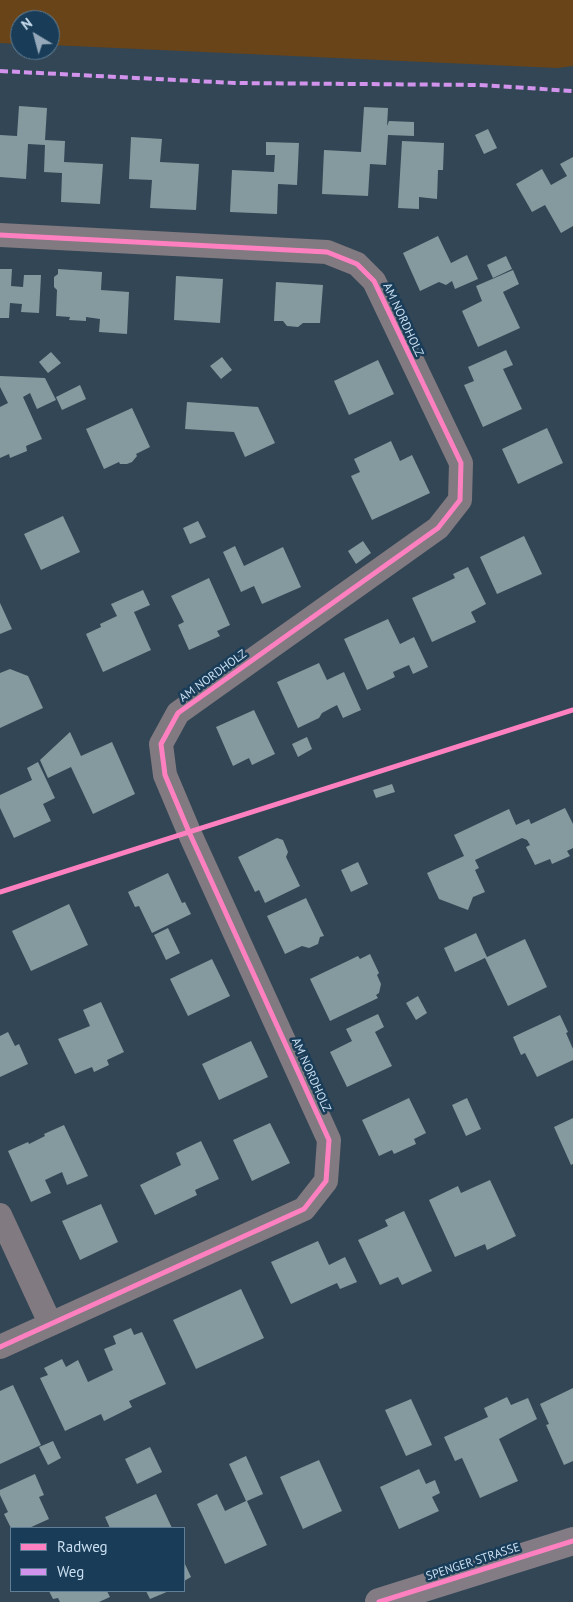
<!DOCTYPE html>
<style>
body{margin:0}
#map{position:relative;width:573px;height:1602px;overflow:hidden;background:#334655;font-family:"PT Sans",sans-serif}
canvas{display:block}
.legend{position:absolute;left:10px;top:1527px;width:175px;height:65px;box-sizing:border-box;background:#193d59;border:1px solid #607e95;margin:0;padding:6px 9px;list-style:none;font-size:15px;color:#cbdff0}
.legend li{display:flex;align-items:center;gap:10px;height:25px}
.legend b{width:25px;border:1px solid #607e95}
.north{position:absolute;left:10px;top:10px;width:50px;height:50px;box-sizing:border-box;background:#193d59;border:1px solid #607e95;border-radius:50%;rotate:323deg;font-size:14px;font-weight:700;line-height:20px;text-align:center;color:#cbdff0}
.north::after{content:'';display:block;margin:auto;width:18px;height:22px;background:#96a9ba;clip-path:polygon(50% 0,100% 100%,50% 72%,0 100%)}
</style>
<div id="map">
<canvas width="573" height="1602"></canvas>
<ul class="legend">
<li><b style="height:6px;background:#ff80c0"></b>Radweg</li>
<li><b style="height:6px;background:#d193ec"></b>Weg</li>
</ul>
<div class="north">N</div>
</div>
<script>
const ctx = document.querySelector('canvas').getContext('2d');
ctx.lineJoin = 'round';
function fill(path, color) {
  ctx.fillStyle = color;
  ctx.fill(path, 'evenodd');
}
function poly(rows) {
  const path = new Path2D();
  for (const r of rows) {
    path.moveTo(r[0], r[1]);
    for (let i = 2; i < r.length; i += 2) path.lineTo(r[i], r[i + 1]);
  }
  return path;
}
function strokePath(path, color, width, dash) {
  ctx.strokeStyle = color;
  ctx.lineWidth = width;
  ctx.lineCap = dash ? 'butt' : 'round';
  ctx.setLineDash(dash || []);
  ctx.stroke(path);
}
function drawText(font, color, halo, rows, align = 'center') {
  ctx.font = font + ' "PT Sans",sans-serif';
  ctx.lineWidth = 5;
  ctx.setLineDash([]);
  ctx.textBaseline = 'middle';
  ctx.strokeStyle = halo;
  ctx.fillStyle = color;
  for (const [text, x, y, turn = 0] of rows) {
    ctx.save();
    ctx.translate(x, y);
    ctx.rotate((+turn || 0) * Math.PI / 180);
    ctx.textAlign = isNaN(turn) ? turn : align;
    if (halo) ctx.strokeText(text, 0, 0);
    ctx.fillText(text, 0, 0);
    ctx.restore();
  }
}
const green = poly([
 [0,0,573,0,573,66,557,68,50,45,50,20,20,20,20,44,0,43]
]);
const building = poly([
 [19,106,47,108,45,140,65,141,64,162,103,164,100,204,61,202,62,173,44,172,45,145,28,144,26,179,0,177,0,135,17,136],
 [364,107,388,108,387,126,389,121,414,122,414,136,388,135,386,165,370,164,368,196,322,194,324,150,361,152],
 [488,129,497,148,484,154,475,135],
 [131,137,162,139,160,162,199,164,196,210,150,208,152,180,129,179],
 [402,141,444,143,443,170,438,170,437,199,419,197,419,209,398,208],
 [266,142,299,143,297,185,278,184,277,214,230,212,232,170,274,172,275,155,266,155],
 [573,157,573,226,561,233,545,205,532,212,516,184,542,169,551,185,567,176,560,164],
 [438,236,451,263,467,255,478,279,455,289,452,281,446,285,439,282,420,291,403,253],
 [506,256,512,269,493,278,487,265],
 [0,269,12,269,11,286,23,287,24,275,41,275,39,313,21,312,22,304,10,303,9,318,0,318],
 [58,269,102,272,101,290,129,292,127,334,99,332,100,319,86,317,86,321,69,320,70,317,56,316,57,290,54,287,54,277,58,274],
 [513,270,519,284,503,292,520,328,478,347,462,311,482,301,476,286],
 [176,276,223,279,220,323,174,320],
 [276,282,323,285,320,323,303,323,298,327,287,326,283,321,274,321],
 [506,350,513,365,503,369,522,409,483,427,464,385,474,381,468,367],
 [51,352,61,363,48,373,39,362],
 [222,357,232,370,221,379,210,366],
 [378,360,394,394,349,415,334,381],
 [0,376,45,378,56,400,37,409,30,393,23,397,42,439,26,446,27,451,10,458,9,454,0,458,0,407,8,403,0,387],
 [80,385,86,399,62,410,56,397],
 [187,402,258,407,275,443,245,457,234,432,185,429],
 [132,408,150,447,136,454,137,456,132,462,127,464,120,464,119,462,104,469,86,429],
 [547,428,563,463,518,484,502,449],
 [391,441,400,461,412,455,430,493,372,520,351,476,360,472,354,459],
 [63,516,80,552,41,570,24,534],
 [198,521,206,537,190,544,183,528],
 [524,536,542,574,497,594,480,557],
 [363,541,371,553,356,564,348,551],
 [235,546,244,566,283,547,301,587,262,604,254,586,241,592,223,552],
 [468,567,486,604,471,612,476,622,432,642,412,598,455,578,453,574],
 [209,578,230,625,217,631,220,636,189,650,178,625,184,622,171,596],
 [143,590,150,605,134,612,151,650,103,672,86,634,101,627,100,624,117,616,111,604],
 [0,603,12,629,0,634],
 [388,619,400,644,414,637,428,667,413,674,409,665,393,672,395,677,367,690,344,639],
 [319,663,327,680,344,672,361,710,343,718,337,705,322,713,319,718,298,728,277,682],
 [10,669,28,676,43,708,0,728,0,673],
 [254,710,275,754,252,765,249,758,233,766,216,727],
 [70,732,81,756,112,742,135,794,93,814,71,767,48,778,40,760],
 [307,737,312,749,298,757,292,744],
 [38,762,55,798,43,804,51,821,14,838,0,808,0,795,32,780,27,768],
 [392,784,395,792,376,798,373,790],
 [565,808,573,824,573,848,567,851,570,856,552,864,550,859,535,865,526,847,530,845,527,840,522,838,475,860,479,868,475,870,485,892,473,897,468,910,439,899,427,873,464,856,454,835,509,809,516,825,529,819,531,824],
 [277,838,283,840,288,852,286,857,300,886,265,903,259,890,255,892,238,857],
 [358,862,368,884,351,892,341,870],
 [168,873,182,903,185,902,191,914,152,933,139,906,135,907,128,892],
 [306,898,324,936,320,937,318,944,309,948,302,946,285,954,267,916],
 [69,904,88,945,31,971,12,931],
 [168,928,180,953,166,960,154,935],
 [476,933,487,957,525,939,547,987,508,1006,485,958,455,972,444,948],
 [370,954,379,973,377,975,381,984,379,993,376,995,378,998,330,1021,310,979,358,956,360,959],
 [212,959,230,996,188,1016,170,979],
 [418,996,427,1013,416,1020,406,1003],
 [101,1002,124,1052,107,1060,109,1065,94,1072,92,1067,75,1074,58,1039,90,1026,83,1010],
 [378,1014,384,1027,375,1032,392,1066,347,1087,330,1052,352,1041,346,1029],
 [560,1015,568,1032,566,1033,573,1049,573,1060,537,1077,525,1053,521,1055,513,1037],
 [8,1032,15,1046,19,1044,28,1064,0,1077,0,1036],
 [251,1041,268,1077,219,1100,202,1064],
 [409,1098,426,1133,414,1139,416,1144,394,1154,392,1150,379,1156,362,1120],
 [467,1098,481,1129,466,1136,452,1105],
 [573,1118,573,1164,571,1165,554,1127],
 [270,1123,290,1163,252,1181,233,1140],
 [64,1125,88,1176,67,1185,62,1172,45,1180,51,1193,31,1202,8,1151,28,1142,29,1144,45,1136,44,1134],
 [201,1141,219,1179,195,1190,197,1195,155,1215,140,1185,181,1165,176,1153],
 [490,1180,516,1236,487,1250,485,1244,455,1257,429,1200,458,1186,461,1193],
 [101,1204,118,1242,80,1260,62,1221],
 [404,1211,432,1271,402,1285,398,1277,380,1285,358,1240,388,1226,385,1220],
 [318,1241,329,1265,345,1257,357,1282,340,1289,337,1283,291,1304,271,1262],
 [241,1289,264,1338,196,1369,173,1320],
 [131,1328,134,1335,142,1332,166,1384,129,1401,132,1407,104,1421,101,1414,65,1431,40,1378,48,1375,44,1368,62,1359,66,1367,78,1360,88,1382,113,1370,104,1349,116,1344,113,1336],
 [13,1385,41,1445,0,1464,0,1391],
 [573,1388,573,1461,564,1465,546,1425,549,1424,540,1404],
 [507,1397,511,1405,528,1398,537,1419,499,1439,518,1481,480,1498,462,1458,455,1461,444,1437,488,1417,484,1408],
 [411,1399,432,1445,406,1456,385,1410],
 [53,1441,61,1458,48,1465,39,1447],
 [150,1447,162,1472,137,1484,125,1459],
 [246,1456,263,1494,247,1501,267,1545,225,1564,197,1504,217,1494,225,1511,246,1501,229,1464],
 [319,1460,342,1511,303,1529,280,1477],
 [419,1469,426,1484,435,1480,440,1493,432,1497,439,1511,399,1529,380,1487],
 [35,1474,44,1495,39,1497,49,1519,29,1528,11,1528,4,1514,8,1512,0,1495,0,1490],
 [156,1494,172,1528,110,1528,105,1517],
 [184,1562,191,1577,184,1581],
 [49,1591,107,1591,110,1597,99,1602,60,1602,58,1598,53,1599],
 [146,1591,169,1591,150,1599]
]);
const street = poly([
 [0,235,327,252,357,264,374,281,461,463,460,500,438,528,178,713,161,744,165,775,189,832,329,1140,326,1181,304,1209,0,1347],
 [0,1215,50,1323]
]);
const secondary = poly([
 [379,1602,573,1541]
]);
const quiet = poly([
 [0,71,235,83,479,85,573,91]
]);
const cycleway = poly([
 [0,235,327,252,357,264,374,281,461,463,460,500,438,528,178,713,161,744,165,775,189,832,329,1140,326,1181,304,1209,0,1347],
 [0,892,573,710],
 [379,1602,573,1541]
]);
const streetNames = [
 ["AM NORDHOLZ",403,320,65],
 ["AM NORDHOLZ",213,676,-36],
 ["AM NORDHOLZ",311,1075,66],
 ["SPENGER STRASSE",473,1562,-18]
];
fill(green, '#694418');
fill(building, '#859a9e');
strokePath(street, '#827a81', 24);
strokePath(secondary, '#837c85', 28);
strokePath(quiet, '#d193ec', 4, [8, 4]);
strokePath(cycleway, '#ff80c0', 5);
drawText('12px', '#cbdff0', '#193d59', streetNames);
</script>
